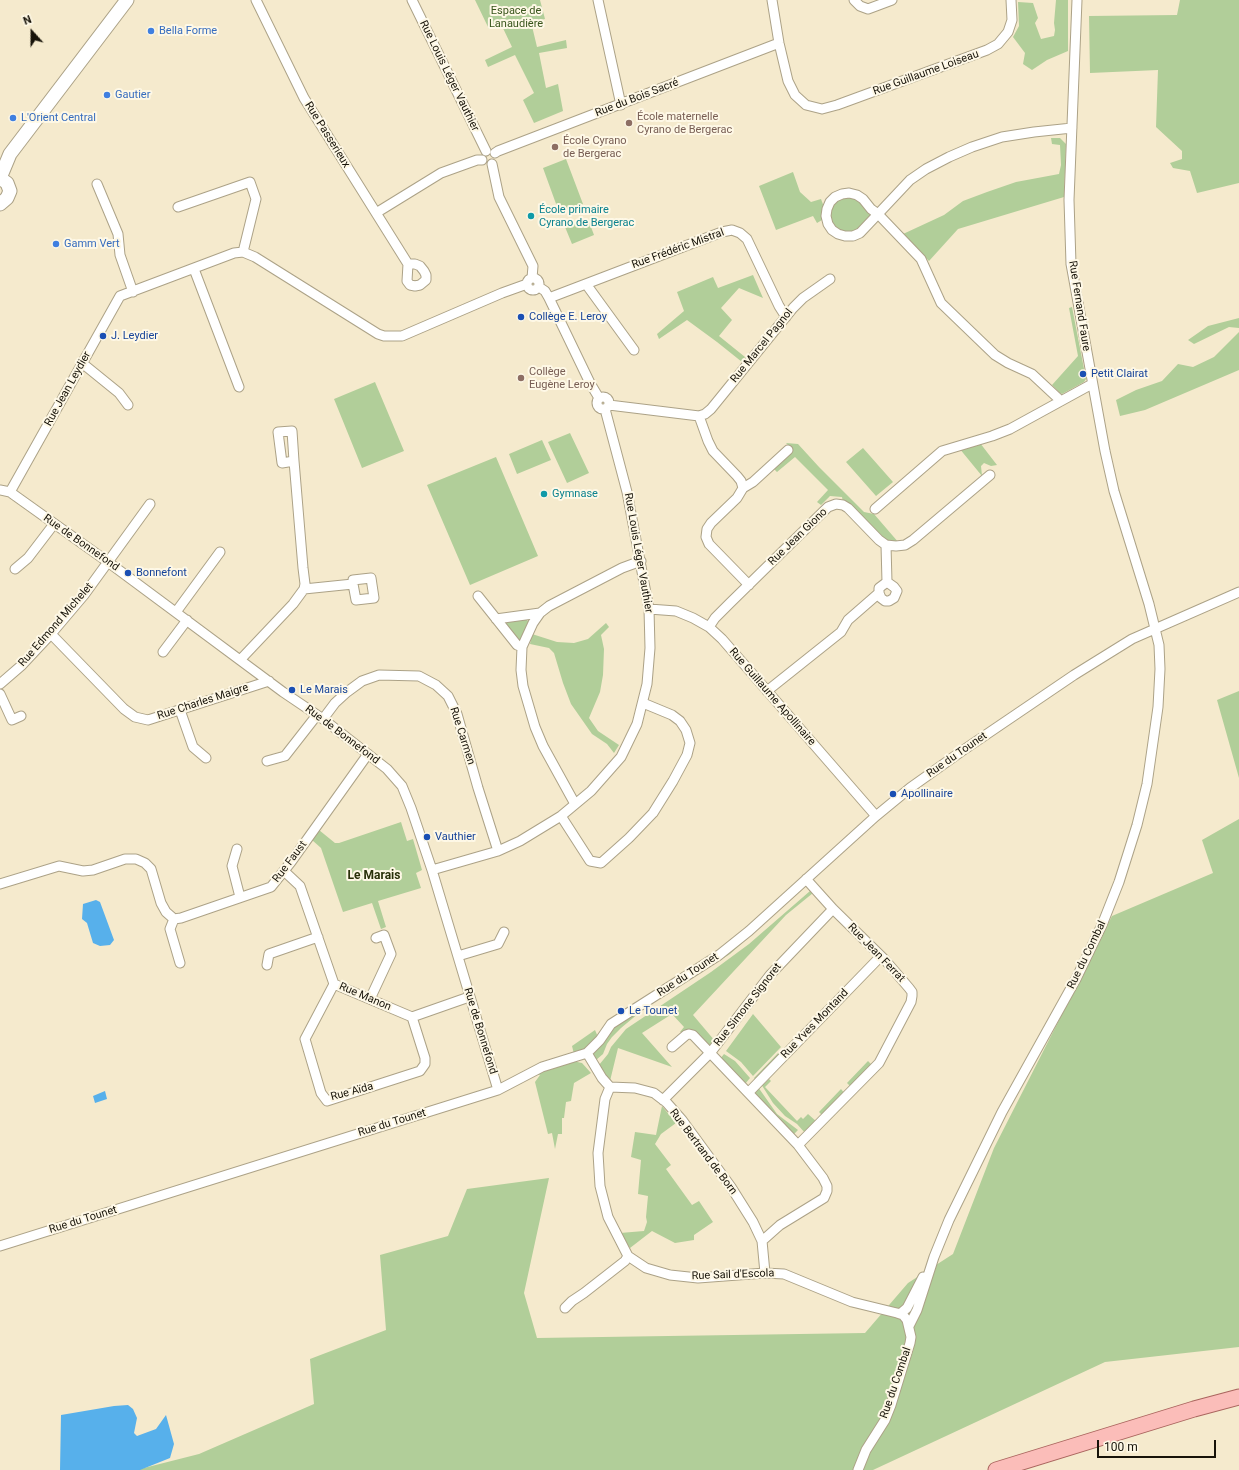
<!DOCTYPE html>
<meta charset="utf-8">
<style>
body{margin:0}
#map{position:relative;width:1239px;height:1470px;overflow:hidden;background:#f5eacd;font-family:Roboto,sans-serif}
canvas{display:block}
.north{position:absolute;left:12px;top:12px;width:40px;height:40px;-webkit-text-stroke:3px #fef8e6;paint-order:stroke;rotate:339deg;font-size:11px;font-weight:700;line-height:16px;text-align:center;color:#171309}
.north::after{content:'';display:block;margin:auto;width:14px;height:18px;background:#171309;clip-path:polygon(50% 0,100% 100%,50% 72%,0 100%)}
.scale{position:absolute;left:1097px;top:1440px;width:119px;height:18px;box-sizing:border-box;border:2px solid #171309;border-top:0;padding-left:5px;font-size:12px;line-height:14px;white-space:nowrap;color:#171309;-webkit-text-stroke:3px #fef8e6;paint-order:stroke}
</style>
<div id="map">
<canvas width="1239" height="1470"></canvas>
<div class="north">N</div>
<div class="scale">100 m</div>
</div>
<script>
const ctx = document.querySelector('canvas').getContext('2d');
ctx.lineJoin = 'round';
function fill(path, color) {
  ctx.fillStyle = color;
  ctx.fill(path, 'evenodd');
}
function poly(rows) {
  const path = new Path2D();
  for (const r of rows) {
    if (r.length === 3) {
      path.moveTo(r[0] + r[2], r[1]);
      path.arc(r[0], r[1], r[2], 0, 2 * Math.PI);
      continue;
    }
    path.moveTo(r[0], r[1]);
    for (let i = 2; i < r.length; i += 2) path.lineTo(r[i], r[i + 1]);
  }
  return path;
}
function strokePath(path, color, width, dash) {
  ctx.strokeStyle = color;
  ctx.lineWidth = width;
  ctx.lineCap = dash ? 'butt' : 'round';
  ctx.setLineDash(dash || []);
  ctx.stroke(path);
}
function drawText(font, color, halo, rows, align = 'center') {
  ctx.font = font + ' Roboto,sans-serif';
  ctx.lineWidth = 4;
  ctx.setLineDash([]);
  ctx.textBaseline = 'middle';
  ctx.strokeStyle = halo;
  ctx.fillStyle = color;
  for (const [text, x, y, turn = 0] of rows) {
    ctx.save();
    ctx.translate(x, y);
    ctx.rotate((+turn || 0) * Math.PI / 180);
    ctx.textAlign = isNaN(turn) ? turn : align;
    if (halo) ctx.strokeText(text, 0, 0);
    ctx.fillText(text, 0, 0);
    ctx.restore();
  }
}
const green = poly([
 [475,0,540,0,545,19,531,22,537,47,566,40,567,48,539,53,546,88,558,84,563,111,534,123,523,100,534,93,515,55,488,67,485,60,512,47,501,24,489,29],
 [1056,0,1068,0,1068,51,1047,60,1032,70,1023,64,1025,53,1013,37,1019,26,1018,2,1033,3,1038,18,1035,23,1041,39,1054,36,1055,30,1054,23],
 [1180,0,1239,0,1239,183,1197,193,1190,171,1173,168,1170,163,1182,159,1182,151,1156,127,1158,70,1090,73,1089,16,1177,15],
 [1051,138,1060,138,1066,144,1064,197,958,229,929,261,903,234,944,215,963,201,987,192,1016,182,1059,174,1061,165,1060,145,1052,144],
 [566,159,583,204,559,212,543,168],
 [793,172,800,192,811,202,821,199,824,207,822,220,817,223,813,216,776,230,759,186],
 [844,196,853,197,861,203,872,215,860,228,855,231,849,233,836,229,831,223,830,208,833,203],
 [588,219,594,235,572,244,565,227],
 [753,275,763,298,739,288,721,308,732,320,719,336,745,357,742,362,717,342,687,320,659,339,657,334,684,311,677,292,713,277,718,288],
 [1072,307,1086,379,1084,382,1062,394,1060,393,1052,385,1078,356,1069,308],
 [1239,318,1239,328,1229,327,1194,344,1188,340,1208,326],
 [1239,332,1239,370,1145,410,1120,416,1116,400,1136,390,1162,381,1178,364,1193,367,1214,357],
 [375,382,404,451,362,468,334,399],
 [570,433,589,473,567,483,548,442],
 [542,440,551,460,517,474,509,454],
 [786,443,798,444,819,467,864,512,874,514,899,543,884,540,843,503,842,497,830,496,821,505,817,502,828,490,795,457,777,472,774,469,793,450],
 [980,443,997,465,991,466,984,463,981,466,982,476,959,448],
 [863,448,893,482,876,496,846,462],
 [496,457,538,556,470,585,427,485],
 [526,619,529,622,522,641,518,642,504,625,506,621],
 [606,623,609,627,601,635,604,649,603,675,600,692,589,718,598,731,619,745,614,753,607,744,592,734,571,704,563,683,554,653,549,648,530,644,532,634,557,642,574,643,588,639],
 [1239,691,1239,778,1217,700],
 [1239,819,1239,1347,1105,1362,873,1470,136,1470,199,1454,314,1404,310,1359,386,1330,380,1255,448,1236,467,1189,549,1178,524,1293,537,1338,865,1333,908,1283,953,1254,994,1148,1112,916,1213,873,1202,840],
 [401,822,407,841,413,839,422,870,416,873,421,888,378,901,386,927,381,929,372,903,343,912,321,848,312,840,319,830,335,843,339,843],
 [807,885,730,954,660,999,659,997,803,886],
 [810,891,813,893,786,915,693,1015,715,1041,710,1047,694,1032,680,1032,684,1027,672,1014,642,1033,672,1067,618,1048,610,1081,599,1065,608,1054,611,1047,626,1029,711,972,749,944],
 [638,1010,639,1013,621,1028,612,1037,607,1044,603,1054,596,1060,594,1057,594,1053,616,1024],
 [753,1014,781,1047,753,1076,741,1062,726,1051],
 [595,1030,598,1037,587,1048,574,1054,572,1046],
 [782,1049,785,1052,757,1081,754,1078],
 [724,1054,735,1061,750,1078,745,1084,720,1059],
 [573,1061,582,1063,591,1073,574,1083,571,1101,566,1102,564,1118,562,1118,562,1134,558,1134,555,1149,552,1133,548,1134,535,1082,540,1075,536,1074,551,1067],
 [868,1061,873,1066,867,1072,865,1071,852,1084,851,1087,847,1083],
 [769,1079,771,1081,765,1087,797,1121,801,1117,803,1119,808,1114,817,1122,806,1134,797,1124,785,1116,773,1103,761,1084,764,1084],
 [758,1087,777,1114,798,1130,793,1135,755,1096,755,1092],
 [841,1089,845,1094,833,1107,830,1106,822,1115,819,1112],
 [662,1106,676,1123,661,1134,655,1144,671,1165,666,1169,692,1205,699,1201,713,1222,694,1235,694,1240,675,1243,652,1231,630,1248,620,1233,644,1231,647,1222,646,1217,648,1196,638,1194,641,1160,631,1157,635,1132,656,1135]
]);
const water = poly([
 [96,900,100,902,114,940,110,945,100,946,93,943,87,923,82,919,83,904],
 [105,1091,107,1099,95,1103,93,1096],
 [128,1405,133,1409,137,1418,134,1433,137,1436,156,1429,166,1415,174,1444,170,1458,140,1470,60,1470,61,1415,114,1406]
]);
const street = poly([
 [256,0,304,98,408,264,407,281,410,285,415,286,420,285,426,280,426,275,424,271,420,266,415,264,408,264],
 [412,0,486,151],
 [598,0,621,105],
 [772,0,779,43,788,81,795,95,806,105,822,109,837,105,987,50,998,44,1008,32,1012,20,1011,0],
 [854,0,860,6,868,9,892,0],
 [495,153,498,151,779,43],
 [492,164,499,197,533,266,532,278],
 [97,184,118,234,120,255,133,292],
 [849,193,857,195,863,199,871,209,878,214,860,233,853,236,845,236,838,234,832,230,828,224,826,216,827,209,830,202,835,197,842,194,849,193],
 [178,207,250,182,256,199,243,252],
 [376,213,441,173,477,160,482,160],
 [243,252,255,257,378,334,384,336,402,336,502,293,527,284],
 [194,269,239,387],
 [533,284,6],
 [586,284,634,350],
 [539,287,545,291,549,298,590,383,599,398],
 [549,298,722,232,732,230,740,233,747,239,779,306,786,317],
 [82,363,119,393,128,405],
 [603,403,6],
 [1061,401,1032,374,1008,363,995,355,941,303,921,259,878,214,910,180,926,169,949,157,972,147,1002,137,1034,132,1072,128],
 [609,405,699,416,705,414,711,409,793,308,803,298,830,279],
 [699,416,708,441,713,451,737,476,741,481,743,488,737,498,711,523,707,529,706,537,709,544,749,585],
 [743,488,753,482,788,450],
 [0,490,10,492,108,562,283,692,323,719,387,769,402,786,411,808,432,870,498,1090],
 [10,492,120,296,234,253,243,252],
 [875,509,942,451,992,436,1010,429,1092,384],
 [886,545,887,582,879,588,879,593,881,598,885,601,889,601,894,598,897,591,894,587,887,582],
 [15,569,28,558,54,524],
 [304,589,353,584,356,600,374,598,371,578,353,580,353,584],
 [478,596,517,645,522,647],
 [649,609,676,611,693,618,709,627,722,639,876,816],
 [176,612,220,552],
 [496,619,540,613],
 [709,627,715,618,730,603,828,507,836,504,843,505,848,508,879,540,886,545,896,546,905,545,913,540,990,475],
 [51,634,124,709,135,717,148,720,269,681],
 [163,652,187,620],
 [241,659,293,604,304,589,305,584,303,568,294,461,292,431,278,432,282,463,294,461],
 [0,684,22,665,51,634,84,595,150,504],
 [767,691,841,632,848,620,879,593],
 [0,694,12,720,21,716],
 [180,710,193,747,206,758],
 [323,719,335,703,347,692,362,681,379,675,419,676,436,685,448,696,457,714,478,788,498,851],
 [267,761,285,756,317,715],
 [575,804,543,746,535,727,523,686,521,670,522,647,533,623,540,613,549,606,622,568,641,561],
 [561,816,590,861,601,863,629,838,653,813,673,781,687,755,690,743,686,730,680,721,672,715,643,703],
 [237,849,232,866,240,897],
 [432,870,498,851,520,841,561,816,591,791,621,757,637,724,647,684,650,648,649,609,627,492,605,409],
 [284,871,300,886,334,984,412,1017,469,997],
 [0,884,59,866,83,871,93,870,125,859,136,859,145,863,151,869,161,903,166,912,174,919,170,929,180,963],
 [174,919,181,918,271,887,291,862,368,754],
 [458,956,498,944,504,932],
 [267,965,269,954,318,937],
 [334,984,305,1039,321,1093,327,1101,420,1071,425,1064,425,1058,412,1017],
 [370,999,391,954,384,935,376,938],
 [672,1047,686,1035,689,1034,693,1035,798,1145,823,1178,827,1186,827,1191,824,1198,780,1225,762,1241],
 [587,1053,602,1078,610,1087,635,1088,654,1093,667,1103,682,1120,731,1187,753,1222,762,1241,765,1273],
 [610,1087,605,1099,598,1153,600,1186,608,1217,628,1256,646,1268,670,1275,698,1278,765,1273,784,1274,852,1302,897,1313,903,1315,907,1320,911,1337,910,1343,891,1405,885,1420,866,1450,858,1470],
 [749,1092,881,956],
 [663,1100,711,1052,770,975,833,909],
 [798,1145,879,1063,911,1002,912,996,912,992,909,988,885,960,833,909,806,879],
 [0,1246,498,1090,542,1067,587,1053,600,1040,611,1024,719,955,749,931,876,816,910,788,962,751,1074,675,1132,639,1239,592],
 [565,1308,572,1301,584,1293,625,1261,628,1256],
 [900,1314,907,1308,923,1277],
 [909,1326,917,1310,934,1257,949,1220,1002,1112,1076,979,1102,925,1119,882,1137,825,1147,784,1158,707,1160,669,1159,645,1149,604,1114,491,1105,451,1071,264,1069,200,1077,0]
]);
const secondary = poly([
 [0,178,10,154,127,0],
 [0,178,7,183,10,191,7,198,0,204]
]);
const primary = poly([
 [996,1470,1194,1409,1239,1397]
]);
const markers = [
 [151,31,4,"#3f7fe0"],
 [107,95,4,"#3f7fe0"],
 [13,118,4,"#3f7fe0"],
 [629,123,4,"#8d6e63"],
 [555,147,4,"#8d6e63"],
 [531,216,4,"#0f9aa8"],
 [56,244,4,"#3f7fe0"],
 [521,317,4,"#1a4fb4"],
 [103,336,4,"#1a4fb4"],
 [1083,374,4,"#1a4fb4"],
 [521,378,4,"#8d6e63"],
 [544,494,4,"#0f9aa8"],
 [128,573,4,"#1a4fb4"],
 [292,690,4,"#1a4fb4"],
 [893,794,4,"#1a4fb4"],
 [427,837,4,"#1a4fb4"],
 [621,1011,4,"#1a4fb4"]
];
const parkNames = [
 ["Espace de",516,11],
 ["Lanaudière",516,24]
];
const shopNames = [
 ["Bella Forme",159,31],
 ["Gautier",115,95],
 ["L'Orient Central",21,118],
 ["Gamm Vert",64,244]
];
const streetNames = [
 ["Rue Guillaume Loiseau",926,73,-20],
 ["Rue Louis Léger Vauthier",449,76,64],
 ["Rue du Bois Sacré",637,98,-21],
 ["Rue Passerieux",327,135,58],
 ["Rue Frédéric Mistral",678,249,-20],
 ["Rue Fernand Faure",1079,306,81],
 ["Rue Marcel Pagnol",762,346,-51],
 ["Rue Jean Leydier",68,389,-61],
 ["Rue Jean Giono",798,537,-44],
 ["Rue de Bonnefond",81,543,35],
 ["Rue Louis Léger Vauthier",638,553,80],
 ["Rue Edmond Michelet",56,625,-49],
 ["Rue Guillaume Apollinaire",772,697,49],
 ["Rue Charles Maigre",203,702,-18],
 ["Rue de Bonnefond",342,735,37],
 ["Rue Carmen",462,736,72],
 ["Rue du Tounet",957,755,-35],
 ["Rue Faust",290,862,-53],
 ["Rue Jean Ferrat",876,953,46],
 ["Rue du Combal",1087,955,-64],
 ["Rue du Tounet",688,975,-33],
 ["Rue Manon",365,997,23],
 ["Rue Simone Signoret",748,1005,-52],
 ["Rue Yves Montand",815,1024,-46],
 ["Rue de Bonnefond",480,1031,73],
 ["Rue Aïda",352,1092,-15],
 ["Rue du Tounet",392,1123,-17],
 ["Rue Bertrand de Born",703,1152,53],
 ["Rue du Tounet",83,1220,-17],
 ["Rue Sail d'Escola",733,1275,-2],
 ["Rue du Combal",896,1383,-71]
];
const educationNames = [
 ["École maternelle",637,117],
 ["Cyrano de Bergerac",637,130],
 ["École Cyrano",563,141],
 ["de Bergerac",563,154],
 ["Collège",529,372],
 ["Eugène Leroy",529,385]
];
const cultureNames = [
 ["École primaire",539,210],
 ["Cyrano de Bergerac",539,223],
 ["Gymnase",552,494]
];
const transitNames = [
 ["Collège E. Leroy",529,317],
 ["J. Leydier",111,336],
 ["Petit Clairat",1091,374],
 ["Bonnefont",136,573],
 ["Le Marais",300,690],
 ["Apollinaire",901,794],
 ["Vauthier",435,837],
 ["Le Tounet",629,1011]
];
const neighbourhoodNames = [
 ["Le Marais",374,876]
];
fill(green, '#b1ce99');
fill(water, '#57b0eb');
strokePath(street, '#aca287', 11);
strokePath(secondary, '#aca287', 15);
strokePath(primary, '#aa655e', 17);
strokePath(street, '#fff', 9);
strokePath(secondary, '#fff', 13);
strokePath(primary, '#fbbdb9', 15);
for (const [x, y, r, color] of markers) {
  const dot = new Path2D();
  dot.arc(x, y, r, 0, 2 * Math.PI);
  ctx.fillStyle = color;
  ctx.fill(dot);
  strokePath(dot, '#fef8e6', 1.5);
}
drawText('11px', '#39551c', '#fef8e6', parkNames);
drawText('11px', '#366cbe', '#fef8e6', shopNames, 'left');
drawText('11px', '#171309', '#fef8e6', streetNames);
drawText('11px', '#785e54', '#fef8e6', educationNames, 'left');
drawText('11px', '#0d838f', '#fef8e6', cultureNames, 'left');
drawText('11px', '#164399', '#fef8e6', transitNames, 'left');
drawText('bold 12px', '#293109', '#fef8e6', neighbourhoodNames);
</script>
